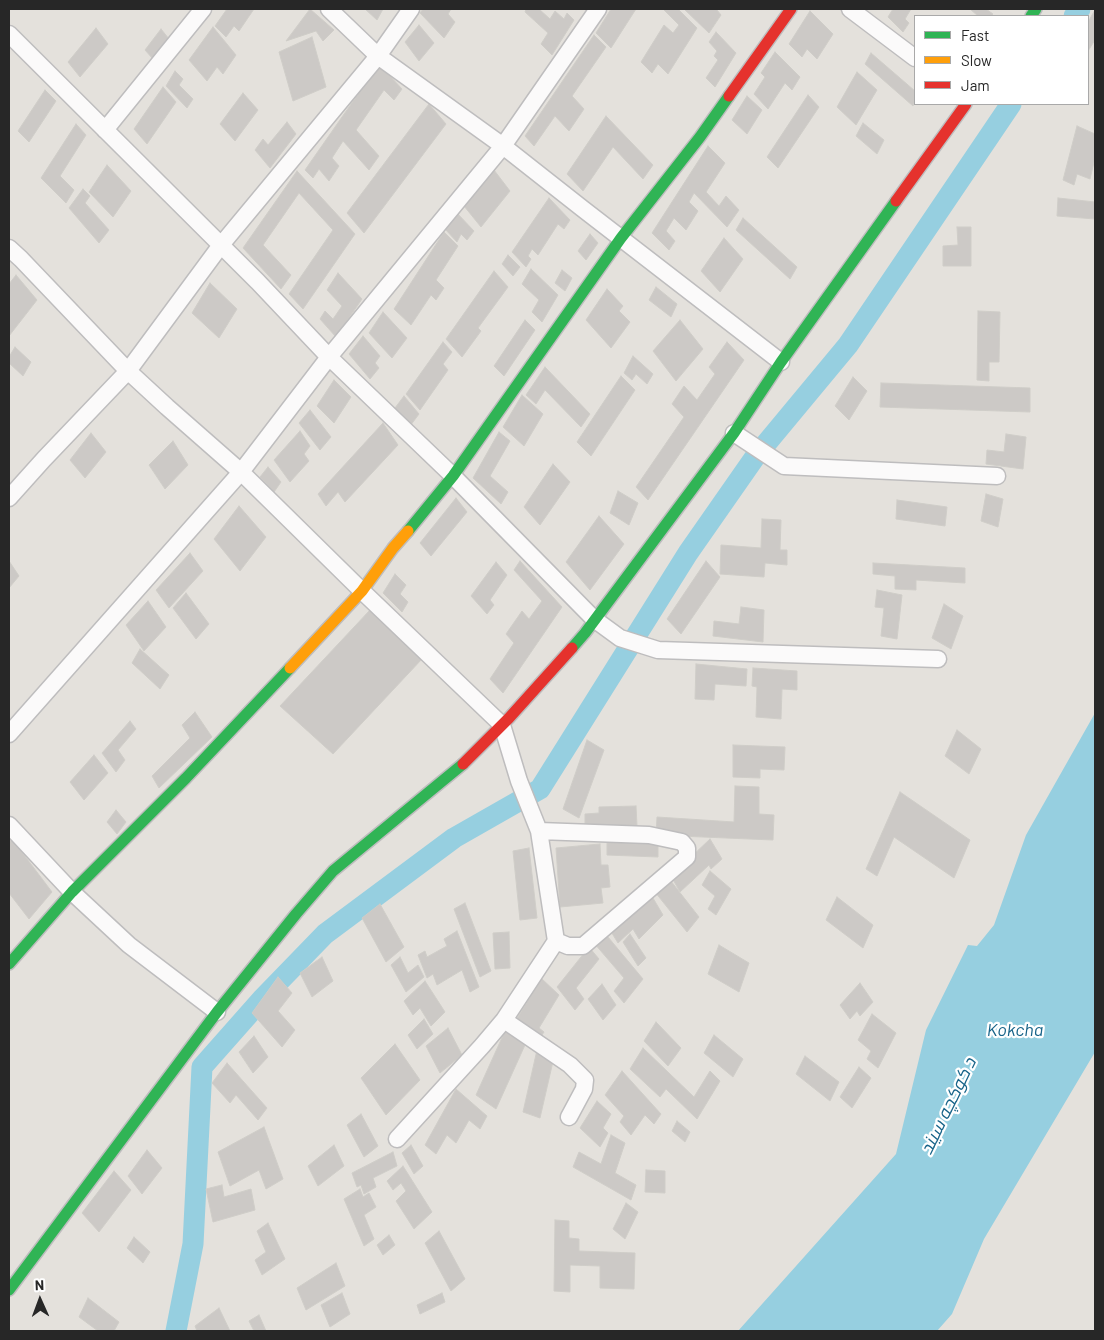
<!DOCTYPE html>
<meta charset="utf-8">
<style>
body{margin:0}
#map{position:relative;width:1104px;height:1340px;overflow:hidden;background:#e4e1dc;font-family:Barlow,sans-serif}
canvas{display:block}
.frame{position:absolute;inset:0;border:10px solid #272727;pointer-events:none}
.legend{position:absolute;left:914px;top:15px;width:175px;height:90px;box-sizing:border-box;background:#fff;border:1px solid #a9a9a9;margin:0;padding:6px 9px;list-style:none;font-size:15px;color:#272727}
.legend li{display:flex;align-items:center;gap:10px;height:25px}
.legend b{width:25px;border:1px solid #a9a9a9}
.north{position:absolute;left:15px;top:1275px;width:50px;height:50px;-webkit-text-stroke:4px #fff;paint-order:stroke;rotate:358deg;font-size:14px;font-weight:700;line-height:20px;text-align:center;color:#272727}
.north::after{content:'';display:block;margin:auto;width:18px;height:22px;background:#272727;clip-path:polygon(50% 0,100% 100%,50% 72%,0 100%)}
</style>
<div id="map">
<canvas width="1104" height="1340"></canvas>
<div class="frame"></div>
<ul class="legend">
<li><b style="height:6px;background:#30b455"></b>Fast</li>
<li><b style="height:6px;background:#ff9f0a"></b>Slow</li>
<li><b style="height:6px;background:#e5322d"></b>Jam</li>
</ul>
<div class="north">N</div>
</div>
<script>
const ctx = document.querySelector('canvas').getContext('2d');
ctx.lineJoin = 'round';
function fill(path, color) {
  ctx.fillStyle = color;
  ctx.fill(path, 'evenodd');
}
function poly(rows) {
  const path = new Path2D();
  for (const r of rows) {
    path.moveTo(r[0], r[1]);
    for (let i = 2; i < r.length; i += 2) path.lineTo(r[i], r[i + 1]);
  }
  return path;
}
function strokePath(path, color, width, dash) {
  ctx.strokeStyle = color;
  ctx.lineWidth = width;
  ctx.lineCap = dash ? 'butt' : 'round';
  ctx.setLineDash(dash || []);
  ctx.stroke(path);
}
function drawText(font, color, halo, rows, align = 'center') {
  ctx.font = font + ' Barlow,Cairo,sans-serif';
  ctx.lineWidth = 4.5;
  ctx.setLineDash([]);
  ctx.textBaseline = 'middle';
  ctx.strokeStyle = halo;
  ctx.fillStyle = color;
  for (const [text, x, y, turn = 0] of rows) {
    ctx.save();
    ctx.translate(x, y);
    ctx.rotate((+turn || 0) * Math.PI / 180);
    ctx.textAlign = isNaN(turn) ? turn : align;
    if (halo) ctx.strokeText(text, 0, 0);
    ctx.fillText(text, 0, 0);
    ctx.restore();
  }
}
const water = poly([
 [1095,713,1095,1052,984,1239,952,1314,937,1331,738,1331,896,1154,926,1030,968,945,977,946,994,925,1026,835]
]);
const canal = poly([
 [1074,16,1080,9],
 [176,1331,193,1244,202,1067,263,998,325,934,454,838,540,789,688,553,755,457,848,345,1011,104]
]);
const building = poly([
 [227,9,254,9,239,31,234,26,226,37,215,26,227,9],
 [310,9,334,30,323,41,316,31,286,41,310,9],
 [365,9,383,9,377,20,365,9],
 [423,9,451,9,448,14,455,22,444,38,420,13,423,9],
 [526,9,539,9,550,19,555,11,564,19,567,13,574,20,552,55,541,44,548,33,525,12,526,9],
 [611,9,636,9,611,48,596,33,611,9],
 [663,9,678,9,697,28,668,74,658,64,652,73,641,62,664,25,673,33,679,25,663,9],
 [684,9,717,9,717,10,721,15,709,33,684,9],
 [893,9,911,9,905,19,909,23,903,32,888,17,893,9],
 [970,9,986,9,993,14,991,16,978,16,970,9],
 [1095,10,1095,40,1088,51,1088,22,1095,10],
 [810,11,833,34,817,59,807,49,802,57,789,44,810,11],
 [419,25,434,43,419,61,405,42,419,25],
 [213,27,236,55,223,74,217,67,207,81,189,60,213,27],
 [96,28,108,44,80,77,68,62,96,28],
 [161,29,169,39,153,59,145,50,161,29],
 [716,32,736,53,715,87,706,78,718,60,714,56,717,51,709,42,716,32],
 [594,35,606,47,572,96,584,109,569,131,555,116,534,146,525,136,594,35],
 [312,37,326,87,293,101,279,52,312,37],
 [775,52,800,77,792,90,785,83,768,109,754,94,765,77,761,73,775,52],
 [871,53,915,91,915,101,913,106,865,64,871,53],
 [379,64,402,89,394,100,384,90,356,130,379,156,369,170,343,141,332,158,339,166,329,181,319,169,313,178,305,170,379,64],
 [175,71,183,79,179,85,193,99,187,108,166,86,175,71],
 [857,72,877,90,856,125,837,107,857,72],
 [163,87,176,102,147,144,134,129,163,87],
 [45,90,56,101,29,142,18,131,45,90],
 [243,93,258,110,235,141,220,124,243,93],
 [808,95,819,107,778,168,767,157,808,95],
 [747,96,762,110,747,134,732,120,747,96],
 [429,104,446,124,364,233,347,213,429,104],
 [606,116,653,165,643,179,613,147,583,191,567,174,606,116],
 [287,122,296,134,270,168,255,150,263,139,268,145,287,122],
 [863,123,884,140,877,154,856,136,863,123],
 [76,124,86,135,60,176,74,190,66,203,41,178,76,124],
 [1077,126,1095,134,1095,158,1090,179,1077,174,1074,185,1063,180,1077,126],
 [708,146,725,163,706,192,719,206,726,196,739,210,727,227,694,193,689,202,698,211,686,230,674,218,666,231,675,241,669,250,652,233,708,146],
 [107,165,131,191,113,217,89,192,107,165],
 [494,170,510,191,481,227,464,206,494,170],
 [297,171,355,234,303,309,289,294,333,230,299,193,263,245,291,275,281,289,243,248,297,171],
 [83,189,90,196,85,203,109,230,99,243,69,208,83,189],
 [549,198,570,220,564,229,558,224,538,255,532,249,528,256,531,259,526,267,512,252,549,198],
 [1058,198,1095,202,1095,219,1057,216,1058,198],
 [456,212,474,231,467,240,461,234,457,242,445,229,456,212],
 [743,218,797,267,790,279,736,230,743,218],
 [957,227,971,227,971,266,943,266,943,246,958,245,957,227],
 [444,232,458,246,436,280,444,288,436,300,431,295,411,325,394,309,444,232],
 [590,234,598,243,586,260,578,251,590,234],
 [724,238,743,259,720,292,701,271,724,238],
 [508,255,520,267,513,276,502,264,508,255],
 [531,269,558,295,542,322,532,312,539,300,522,284,531,269],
 [562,270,572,278,565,291,555,283,562,270],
 [494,271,508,287,478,328,481,331,462,357,446,339,494,271],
 [338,273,362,299,336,337,320,319,325,311,333,319,342,306,327,290,338,273],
 [16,275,37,300,9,336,9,284,16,275],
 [210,283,237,309,219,338,192,313,210,283],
 [656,287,677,304,671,317,649,300,656,287],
 [607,289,623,306,619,311,630,322,611,348,586,320,607,289],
 [978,311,1000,312,999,362,989,362,989,381,977,380,978,311],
 [383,312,407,338,392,358,369,333,383,312],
 [525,320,535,330,504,376,494,366,525,320],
 [680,320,703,349,676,381,653,351,680,320],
 [363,336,380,356,375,363,379,368,370,379,349,354,363,336],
 [443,342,452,352,443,364,448,370,420,410,406,394,443,342],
 [727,342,744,360,648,500,636,487,684,417,672,404,684,386,697,400,715,374,709,367,727,342],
 [15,347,31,362,23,376,9,363,9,357,15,347],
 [633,356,653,374,647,384,636,374,632,380,624,373,633,356],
 [545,367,590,414,581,427,545,390,536,404,526,395,545,367],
 [621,376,635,390,591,456,577,442,621,376],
 [853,377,867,391,849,420,835,406,853,377],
 [334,380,351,397,334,423,317,406,334,380],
 [881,383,1030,388,1030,412,880,407,881,383],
 [522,395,543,414,524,446,503,427,522,395],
 [404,396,419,414,410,426,395,408,404,396],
 [310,410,331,437,320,450,299,423,310,410],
 [383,423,398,445,345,502,338,492,326,506,318,494,383,423],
 [300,431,310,446,304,454,309,461,290,482,274,460,300,431],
 [499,432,510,441,490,476,508,492,501,504,473,478,499,432],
 [91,433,106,452,85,478,70,460,91,433],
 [1006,434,1026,437,1023,469,986,464,987,450,1004,452,1006,434],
 [173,441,188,465,165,489,149,465,173,441],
 [553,464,570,482,540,525,524,507,553,464],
 [268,467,281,482,274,492,260,477,268,467],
 [618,491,638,503,629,525,610,513,618,491],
 [986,494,1003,499,998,527,981,521,986,494],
 [456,498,467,512,431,556,420,543,456,498],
 [897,500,947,507,945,526,896,519,897,500],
 [239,506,266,537,240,571,214,539,239,506],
 [599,516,624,544,590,590,566,562,599,516],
 [762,519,781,520,780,550,787,550,787,565,765,563,764,577,720,574,721,545,761,548,762,519],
 [190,553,203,571,169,608,156,590,190,553],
 [9,561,19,576,9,588,9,561],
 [520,561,562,607,503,693,490,679,514,643,506,634,522,611,529,619,542,601,514,570,520,561],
 [706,561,720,577,681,634,667,619,706,561],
 [496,562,507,575,490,600,494,605,487,614,471,596,496,562],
 [873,563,965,568,965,583,916,580,916,590,895,589,895,576,873,574,873,563],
 [395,574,406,585,400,594,408,602,402,612,383,593,395,574],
 [877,590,902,595,897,639,881,636,884,608,875,607,877,590],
 [186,593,209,624,196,639,173,608,186,593],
 [148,601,166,627,144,651,126,625,148,601],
 [944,604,963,616,951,649,932,638,944,604],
 [741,607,764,610,763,642,713,636,714,621,739,624,741,607],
 [370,610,422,659,333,754,280,706,370,610],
 [140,649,169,675,160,689,132,663,140,649],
 [696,664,747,669,746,686,715,684,714,700,695,699,696,664],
 [753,668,797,671,797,690,782,689,781,719,756,717,757,687,752,686,753,668],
 [195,712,212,737,159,788,152,776,190,738,182,725,195,712],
 [130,721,136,729,118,750,125,760,116,772,102,753,130,721],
 [957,730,981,749,969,774,945,756,957,730],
 [587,740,604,750,579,818,563,809,587,740],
 [733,745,785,747,784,770,760,769,760,778,733,777,733,745],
 [94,755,108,773,84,800,70,782,94,755],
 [735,786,759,787,759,814,774,815,773,840,656,835,657,817,734,822,735,786],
 [900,792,970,840,954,878,894,837,877,876,866,869,900,792],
 [636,806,637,826,585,827,585,814,599,813,599,807,636,806],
 [116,810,126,822,117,834,107,822,116,810],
 [12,839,52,892,29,919,9,893,9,843,12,839],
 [710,839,722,859,711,869,709,865,680,892,671,876,710,839],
 [607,841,658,843,658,857,607,855,607,841],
 [600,844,601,865,608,865,610,887,601,888,603,903,560,907,556,848,600,844],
 [529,848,537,918,520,920,513,851,529,848],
 [710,871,731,889,716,915,708,909,715,896,702,885,710,871],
 [667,876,699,917,687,932,655,892,667,876],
 [650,893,663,915,639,939,633,929,618,943,610,930,650,893],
 [837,897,873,925,863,948,826,920,837,897],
 [465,903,491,971,480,977,454,909,465,903],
 [380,904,404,947,386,962,362,918,380,904],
 [457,931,479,987,470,992,462,970,437,985,433,974,427,978,418,955,425,951,427,957,447,946,444,939,457,931],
 [603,931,643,979,624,1003,614,991,624,978,594,943,603,931],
 [509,932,510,968,495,969,493,933,509,932],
 [630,934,646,958,638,966,623,942,630,934],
 [719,945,749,963,739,992,708,974,719,945],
 [589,947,599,959,576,988,584,999,575,1010,557,987,589,947],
 [322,957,333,981,312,997,300,973,322,957],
 [400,957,408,973,418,965,424,977,406,992,391,965,400,957],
 [278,977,292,993,278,1011,295,1030,282,1047,252,1013,278,977],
 [541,978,559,995,539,1028,544,1032,540,1038,515,1022,541,978],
 [425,981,445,1012,431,1026,420,1008,413,1015,404,1001,425,981],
 [860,983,873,1002,860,1016,857,1011,850,1019,840,1005,860,983],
 [602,984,616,1005,603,1020,588,999,602,984],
 [872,1014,896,1033,878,1068,867,1059,871,1051,858,1040,872,1014],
 [424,1019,433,1034,417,1049,408,1035,424,1019],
 [656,1022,681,1048,668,1066,644,1041,656,1022],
 [448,1028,462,1055,440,1073,426,1046,448,1028],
 [505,1031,525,1045,496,1109,476,1095,505,1031],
 [714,1035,743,1059,733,1077,704,1053,714,1035],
 [254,1036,268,1057,253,1073,239,1052,254,1036],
 [395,1044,420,1080,386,1115,361,1078,395,1044],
 [643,1048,694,1097,710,1071,720,1081,697,1119,666,1089,660,1097,630,1069,643,1048],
 [537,1050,554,1057,540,1118,523,1112,537,1050],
 [805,1056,839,1082,830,1101,796,1074,805,1056],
 [227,1063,267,1108,258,1120,236,1095,230,1103,212,1083,227,1063],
 [859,1067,871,1078,852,1108,840,1097,859,1067],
 [622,1071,661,1114,654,1124,645,1115,631,1135,620,1122,624,1116,605,1095,622,1071],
 [456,1089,487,1116,480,1129,469,1120,456,1143,447,1135,436,1154,425,1145,456,1089],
 [597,1101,611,1114,603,1128,608,1133,600,1147,580,1128,597,1101],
 [361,1114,378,1146,364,1157,347,1125,361,1114],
 [677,1121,690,1132,685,1142,672,1131,677,1121],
 [264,1127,283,1179,266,1189,259,1170,230,1186,218,1152,264,1127],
 [611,1135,625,1143,615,1173,636,1185,631,1200,573,1167,579,1152,601,1164,611,1135],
 [334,1145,344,1166,318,1186,308,1166,334,1145],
 [411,1145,423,1166,414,1174,402,1153,411,1145],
 [147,1150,162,1168,142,1194,128,1176,147,1150],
 [393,1152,397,1166,373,1178,376,1187,364,1194,361,1185,357,1187,352,1173,393,1152],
 [403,1166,432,1212,414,1229,396,1201,406,1191,401,1183,393,1190,387,1181,403,1166],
 [646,1170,665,1171,665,1193,645,1192,646,1170],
 [114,1171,131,1190,99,1232,82,1213,114,1171],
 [222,1185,224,1197,251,1189,255,1210,213,1222,206,1189,222,1185],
 [360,1189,363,1197,369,1193,376,1207,364,1215,374,1239,364,1246,344,1199,360,1189],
 [626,1203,638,1212,625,1239,613,1229,626,1203],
 [555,1220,569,1221,569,1238,579,1239,579,1251,635,1253,634,1289,600,1288,600,1266,570,1265,570,1292,554,1291,555,1220],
 [268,1223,285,1259,262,1275,255,1260,266,1252,257,1231,268,1223],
 [439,1231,465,1279,451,1291,425,1243,439,1231],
 [389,1235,395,1245,383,1255,377,1245,389,1235],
 [134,1237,150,1252,143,1263,127,1248,134,1237],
 [336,1263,345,1286,306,1310,297,1288,336,1263],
 [342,1293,350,1314,330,1327,321,1305,342,1293],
 [442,1293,445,1302,420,1314,417,1305,442,1293],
 [88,1298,119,1322,114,1331,98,1331,79,1317,88,1298],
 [219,1308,230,1331,197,1331,195,1326,219,1308],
 [259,1315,266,1331,254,1331,249,1321,259,1315]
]);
const street = poly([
 [329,9,378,56,503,146,583,209,781,362],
 [850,9,915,58],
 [9,34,258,282,329,357,453,476,594,619,620,638,658,650,938,659],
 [105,130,203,9],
 [9,248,21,259,128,371,167,407,241,472,362,591,502,725,519,781,539,831,556,941,504,1020,482,1046,397,1139],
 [734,433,784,466,997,476],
 [9,498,44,459,128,371,221,245,378,56,411,9],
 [9,734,241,472,329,357,503,146,598,9],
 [9,825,72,892,129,945,217,1012],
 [539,831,649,835,682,842,687,848,687,857,583,946,568,946,556,941],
 [504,1020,570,1065,585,1080,584,1089,569,1117]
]);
const fast = poly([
 [1031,16,1036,9],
 [408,531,453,476,621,238,700,137,729,96],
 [572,648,585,633,734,433,781,362,896,201],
 [9,964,72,892,186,778,290,668],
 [9,1290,217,1012,296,914,333,871,463,764]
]);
const slow = poly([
 [290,668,362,591,393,548,408,531]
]);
const jam = poly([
 [729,96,791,9],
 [896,201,966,104],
 [463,764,509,718,572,648]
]);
const waterNames = [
 ["Kokcha",1015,1030],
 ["د کوکچه سیند",948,1106,-64]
];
fill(water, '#96cfe0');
strokePath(canal, '#96cfe0', 21);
fill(building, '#ccc9c6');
strokePath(building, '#cfcdc8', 1);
strokePath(street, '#bebdbe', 19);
strokePath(fast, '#bebdbe', 14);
strokePath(slow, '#bebdbe', 14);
strokePath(jam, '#bebdbe', 14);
strokePath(street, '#fbfafa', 16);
strokePath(fast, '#30b455', 11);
strokePath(slow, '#ff9f0a', 11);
strokePath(jam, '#e5322d', 11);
drawText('italic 18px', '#186489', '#fff', waterNames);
</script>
